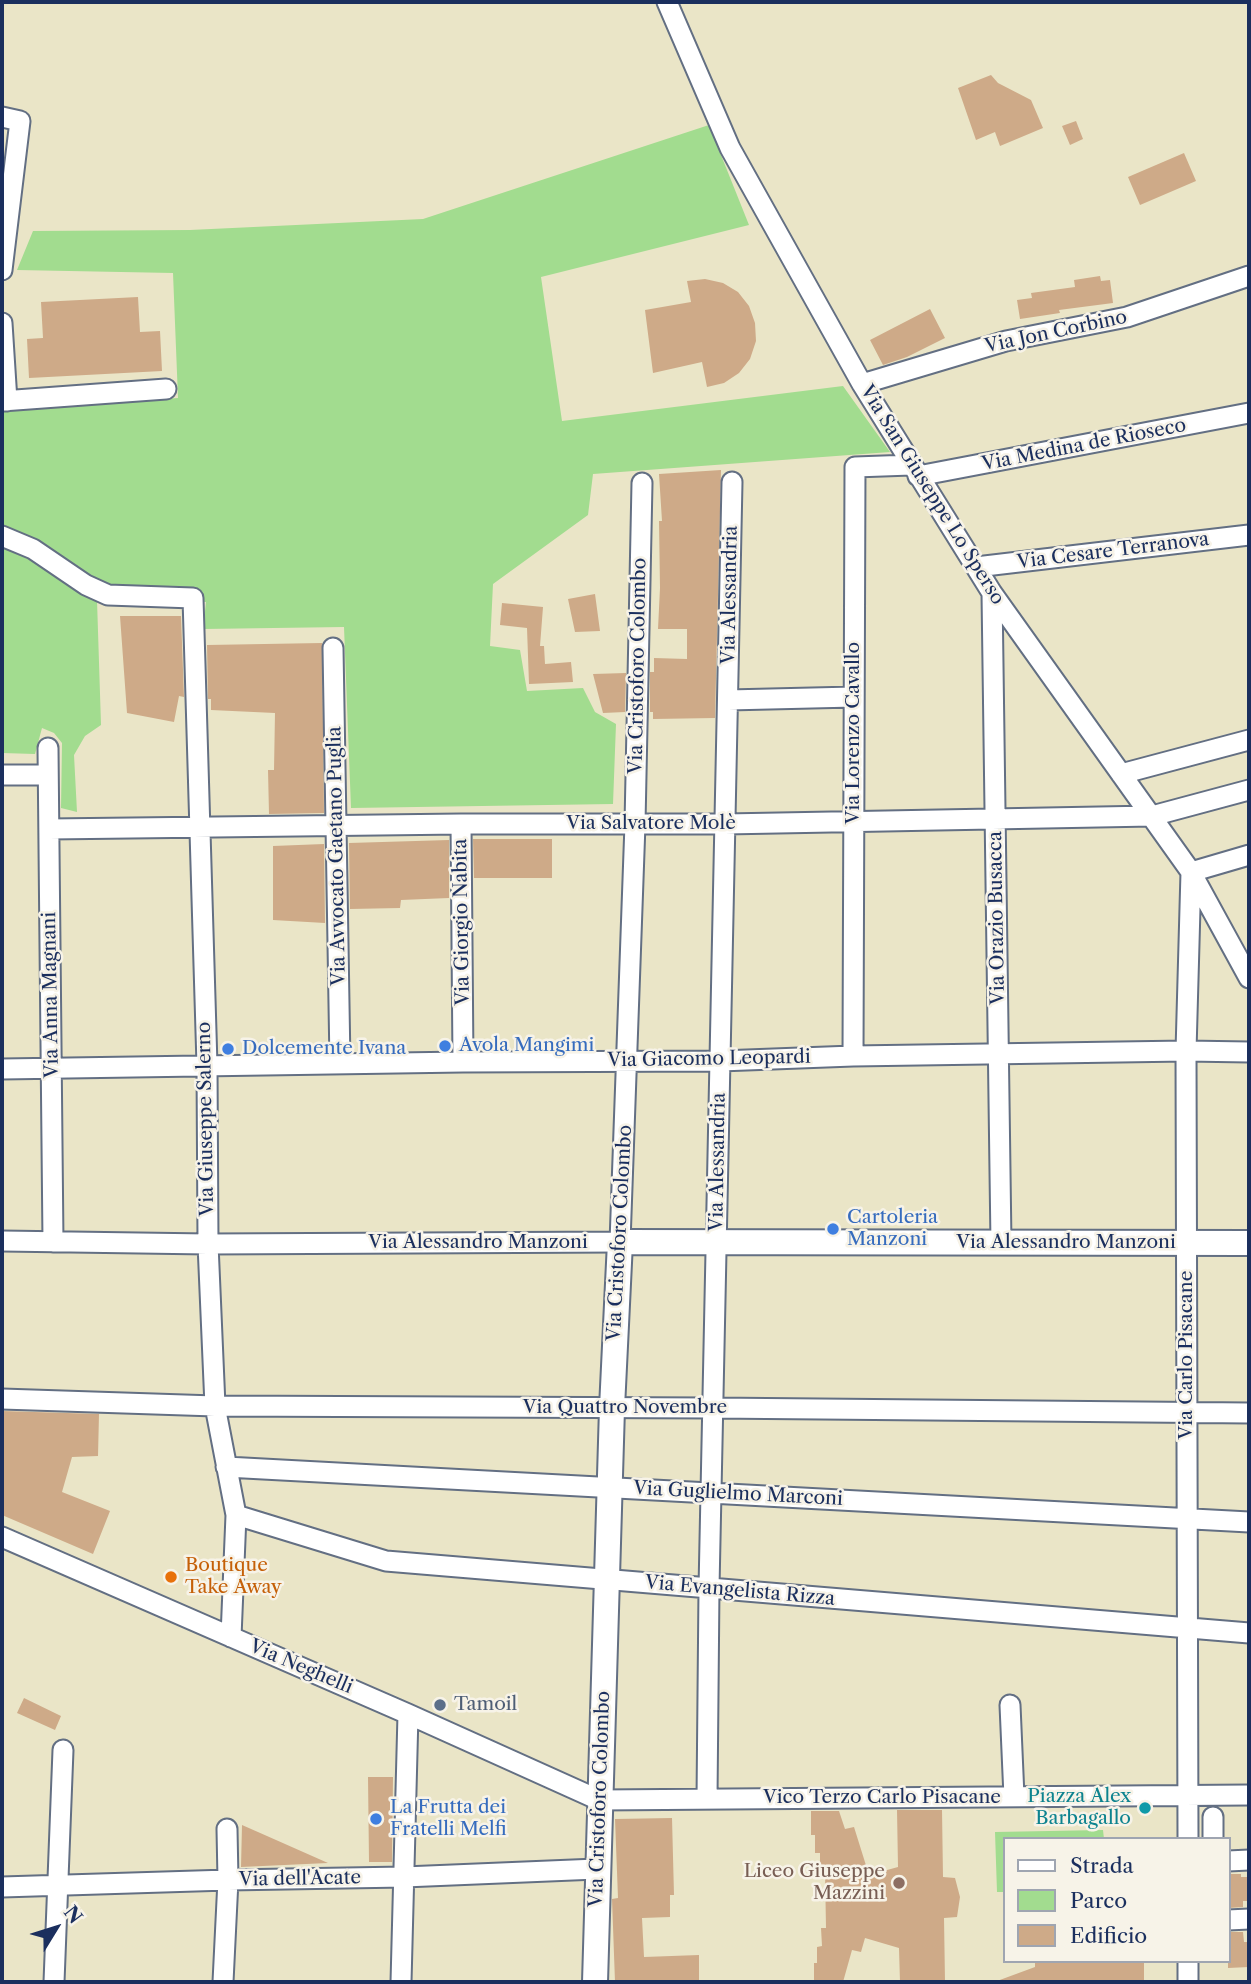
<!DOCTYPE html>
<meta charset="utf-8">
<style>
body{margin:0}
#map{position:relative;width:1251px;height:1984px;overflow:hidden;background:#eae5c7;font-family:"Libre Caslon Text",serif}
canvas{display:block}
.frame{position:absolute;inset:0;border:4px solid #1b2f5e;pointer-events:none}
.legend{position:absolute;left:1003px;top:1837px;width:228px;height:126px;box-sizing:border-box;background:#f7f3e8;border:2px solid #9fa5b1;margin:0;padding:9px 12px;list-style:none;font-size:21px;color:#1b2f5e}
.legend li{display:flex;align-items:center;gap:14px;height:35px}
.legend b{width:35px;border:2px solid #9fa5b1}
.north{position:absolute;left:21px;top:1893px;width:70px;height:70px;-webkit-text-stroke:5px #f7f3e8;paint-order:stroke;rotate:52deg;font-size:19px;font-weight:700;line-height:28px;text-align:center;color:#1b2f5e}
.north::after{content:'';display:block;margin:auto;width:24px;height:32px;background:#1b2f5e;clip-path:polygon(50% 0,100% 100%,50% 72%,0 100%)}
</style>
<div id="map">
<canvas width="1251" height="1984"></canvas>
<div class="frame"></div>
<ul class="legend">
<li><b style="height:9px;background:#fff"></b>Strada</li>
<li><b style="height:19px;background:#a2dc8f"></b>Parco</li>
<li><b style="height:19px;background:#ceaa88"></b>Edificio</li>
</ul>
<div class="north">N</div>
</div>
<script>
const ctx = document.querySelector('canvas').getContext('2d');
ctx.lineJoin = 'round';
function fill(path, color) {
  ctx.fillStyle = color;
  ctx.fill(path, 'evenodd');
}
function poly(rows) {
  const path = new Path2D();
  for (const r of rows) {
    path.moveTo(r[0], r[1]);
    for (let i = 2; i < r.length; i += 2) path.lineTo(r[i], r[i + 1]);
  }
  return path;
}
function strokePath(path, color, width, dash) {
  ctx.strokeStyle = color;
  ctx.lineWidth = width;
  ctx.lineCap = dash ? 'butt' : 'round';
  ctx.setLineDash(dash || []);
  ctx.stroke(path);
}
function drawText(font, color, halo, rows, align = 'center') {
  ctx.font = font + ' "Libre Caslon Text",serif';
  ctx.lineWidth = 5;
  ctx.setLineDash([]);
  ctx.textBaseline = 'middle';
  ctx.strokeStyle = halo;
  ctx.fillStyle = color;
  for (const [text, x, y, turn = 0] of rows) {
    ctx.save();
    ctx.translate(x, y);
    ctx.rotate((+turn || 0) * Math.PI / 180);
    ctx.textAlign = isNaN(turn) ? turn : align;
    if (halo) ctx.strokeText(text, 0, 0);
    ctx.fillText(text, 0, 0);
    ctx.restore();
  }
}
const green = poly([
 [709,125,749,225,541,277,562,421,843,386,890,452,593,474,588,515,493,584,490,646,520,650,527,691,583,688,595,712,616,724,613,804,351,808,344,627,203,629,206,602,97,600,101,725,85,736,74,755,77,812,61,808,62,743,54,733,42,728,35,754,2,753,2,409,178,398,173,273,17,270,33,231,190,230,423,219],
 [1103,1830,1104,1839,1004,1839,1004,1892,997,1892,995,1832]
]);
const building = poly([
 [991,75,998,83,1031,100,1043,128,1000,146,995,132,976,140,958,88],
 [1076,121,1083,139,1070,145,1062,126],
 [1184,153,1196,181,1140,205,1128,177],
 [1100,276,1101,281,1110,280,1113,303,1059,310,1060,313,1020,319,1017,300,1032,298,1031,293,1075,287,1074,280],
 [705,279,723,283,738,292,749,306,755,323,756,341,750,359,739,373,724,383,707,387,702,362,653,373,645,310,691,302,687,281],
 [138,297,140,332,160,331,162,371,29,378,27,339,43,338,41,302],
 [930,309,945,338,907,357,883,365,870,340],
 [721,470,715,718,653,719,653,712,650,712,650,672,654,672,654,658,687,659,687,629,658,629,660,588,659,521,662,521,659,474],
 [595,594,600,631,575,632,568,599],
 [502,603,543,607,540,646,544,646,545,664,571,662,573,682,529,684,527,628,500,625],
 [120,616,181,616,184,697,179,696,174,722,127,713],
 [322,643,324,813,269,814,268,770,274,770,275,713,211,710,211,699,208,699,207,645],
 [626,673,625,712,603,713,593,674],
 [473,839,552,839,552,878,474,878],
 [449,840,449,898,401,900,400,908,350,909,349,843],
 [324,844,325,923,273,920,273,846],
 [2,1411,99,1414,98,1456,72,1457,62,1492,110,1511,93,1554,2,1515],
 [24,1698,61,1716,55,1730,17,1713],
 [368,1777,393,1777,392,1862,369,1862],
 [897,1810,942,1810,943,1877,955,1878,960,1897,957,1917,944,1918,945,1982,900,1982,899,1948,865,1938,861,1952,852,1950,843,1982,814,1982,814,1963,817,1963,817,1947,822,1946,821,1928,826,1928,825,1871,820,1871,820,1853,815,1853,815,1835,811,1835,811,1811,839,1811,845,1829,854,1827,869,1875,898,1867],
 [672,1818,674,1895,670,1895,670,1917,642,1918,644,1957,699,1955,699,1982,615,1982,612,1899,618,1898,615,1819],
 [242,1825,267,1836,328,1863,241,1867],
 [1228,1874,1241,1874,1241,1877,1249,1877,1249,1901,1243,1901,1243,1907,1228,1908],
 [1228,1932,1243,1932,1244,1942,1249,1942,1249,1967,1228,1968],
 [1035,1961,1144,1961,1144,1982,997,1982,997,1981,1035,1967]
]);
const minor = poly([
 [667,2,730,148,862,384,992,593,1191,872,1249,978],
 [2,117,20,121,2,270],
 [2,323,7,401],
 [862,384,1006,341,1127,317,1249,276],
 [2,401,166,389],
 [918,476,1249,413],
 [2,536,33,549,86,585,108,595,193,598,207,1065,208,1244,215,1406,236,1515,231,1637],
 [976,567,1249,535],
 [992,593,1001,1243],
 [333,648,340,1063],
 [728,700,854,697],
 [48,748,53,1242],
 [1121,774,1249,740],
 [2,775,47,775],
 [461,824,463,1062],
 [49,829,461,824,725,824,1152,816,1249,790],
 [1191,872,1249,855],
 [853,1056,855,467,911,465],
 [2,1069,463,1062,720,1061,853,1056,1186,1051,1249,1052],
 [2,1241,208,1244,620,1242,635,824,642,483],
 [2,1399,215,1406,713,1408,1249,1413],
 [226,1467,1249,1522],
 [236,1515,386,1561,1249,1633],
 [2,1537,408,1714,599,1800,1249,1795],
 [1010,1705,1014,1797],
 [707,1799,709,1588,732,482],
 [1213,1817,1213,1839],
 [1188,1839,1186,1051,1191,872],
 [1228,1861,1249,1860],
 [2,1887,228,1880,404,1877,597,1869],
 [1228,1920,1249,1919],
 [54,1982,63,1750],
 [223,1982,228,1880,227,1829],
 [401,1982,408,1714],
 [1188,1982,1188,1961]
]);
const major = poly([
 [595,1982,612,1408,620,1242,1249,1243]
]);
const markers = [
 [445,1046,7,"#3f7fe0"],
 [228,1049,7,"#3f7fe0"],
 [833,1229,7,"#3f7fe0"],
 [171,1577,7,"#e8710a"],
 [440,1705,7,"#5c6f8a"],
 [1145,1808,7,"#0f9aa8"],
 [376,1819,7,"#3f7fe0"],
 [899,1883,7,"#8d6e63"]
];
const streetNames = [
 ["Via Jon Corbino",1056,332,-12],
 ["Via Medina de Rioseco",1084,445,-11],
 ["Via San Giuseppe Lo Sperso",932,495,58],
 ["Via Cesare Terranova",1113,551,-7],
 ["Via Alessandria",730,595,-89],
 ["Via Cristoforo Colombo",638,666,-89],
 ["Via Lorenzo Cavallo",854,733,-90],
 ["Via Salvatore Molè",651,824],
 ["Via Avvocato Gaetano Puglia",337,856,-91],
 ["Via Orazio Busacca",997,918,-91],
 ["Via Giorgio Nabita",462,922,-91],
 ["Via Anna Magnani",51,995,-91],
 ["Via Giacomo Leopardi",709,1059,-1],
 ["Via Giuseppe Salerno",206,1119,-91],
 ["Via Alessandria",718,1162,-89],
 ["Via Cristoforo Colombo",620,1233,-87],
 ["Via Alessandro Manzoni",478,1243],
 ["Via Alessandro Manzoni",1066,1243],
 ["Via Carlo Pisacane",1187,1355,-90],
 ["Via Quattro Novembre",625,1408],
 ["Via Guglielmo Marconi",738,1494,3],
 ["Via Evangelista Rizza",740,1591,5],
 ["Via Neghelli",301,1667,23],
 ["Vico Terzo Carlo Pisacane",882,1798],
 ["Via Cristoforo Colombo",600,1799,-88],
 ["Via dell'Acate",300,1879,-1]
];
const shopNames = [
 ["Avola Mangimi",459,1046],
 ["Dolcemente Ivana",242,1049],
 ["Cartoleria",847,1218],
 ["Manzoni",847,1240],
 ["La Frutta dei",390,1808],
 ["Fratelli Melfi",390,1830]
];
const foodNames = [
 ["Boutique",185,1566],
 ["Take Away",185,1588]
];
const serviceNames = [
 ["Tamoil",454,1705]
];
const cultureNames = [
 ["Piazza Alex",1131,1797],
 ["Barbagallo",1131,1819]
];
const educationNames = [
 ["Liceo Giuseppe",885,1872],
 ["Mazzini",885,1894]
];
fill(green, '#a2dc8f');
fill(building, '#ceaa88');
strokePath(minor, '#636f83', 23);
strokePath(major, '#636f83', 28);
strokePath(minor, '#fff', 19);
strokePath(major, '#fff', 24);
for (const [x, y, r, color] of markers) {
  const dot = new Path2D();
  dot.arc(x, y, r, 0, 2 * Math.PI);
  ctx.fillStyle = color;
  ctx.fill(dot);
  strokePath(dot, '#f7f3e8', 2.5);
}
drawText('19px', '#1b2f5e', '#f7f3e8', streetNames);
drawText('19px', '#366cbe', '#f7f3e8', shopNames, 'left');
drawText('19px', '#c56008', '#f7f3e8', foodNames, 'left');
drawText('19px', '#4e5e75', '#f7f3e8', serviceNames, 'left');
drawText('19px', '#0d838f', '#f7f3e8', cultureNames, 'right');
drawText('19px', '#785e54', '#f7f3e8', educationNames, 'right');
</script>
